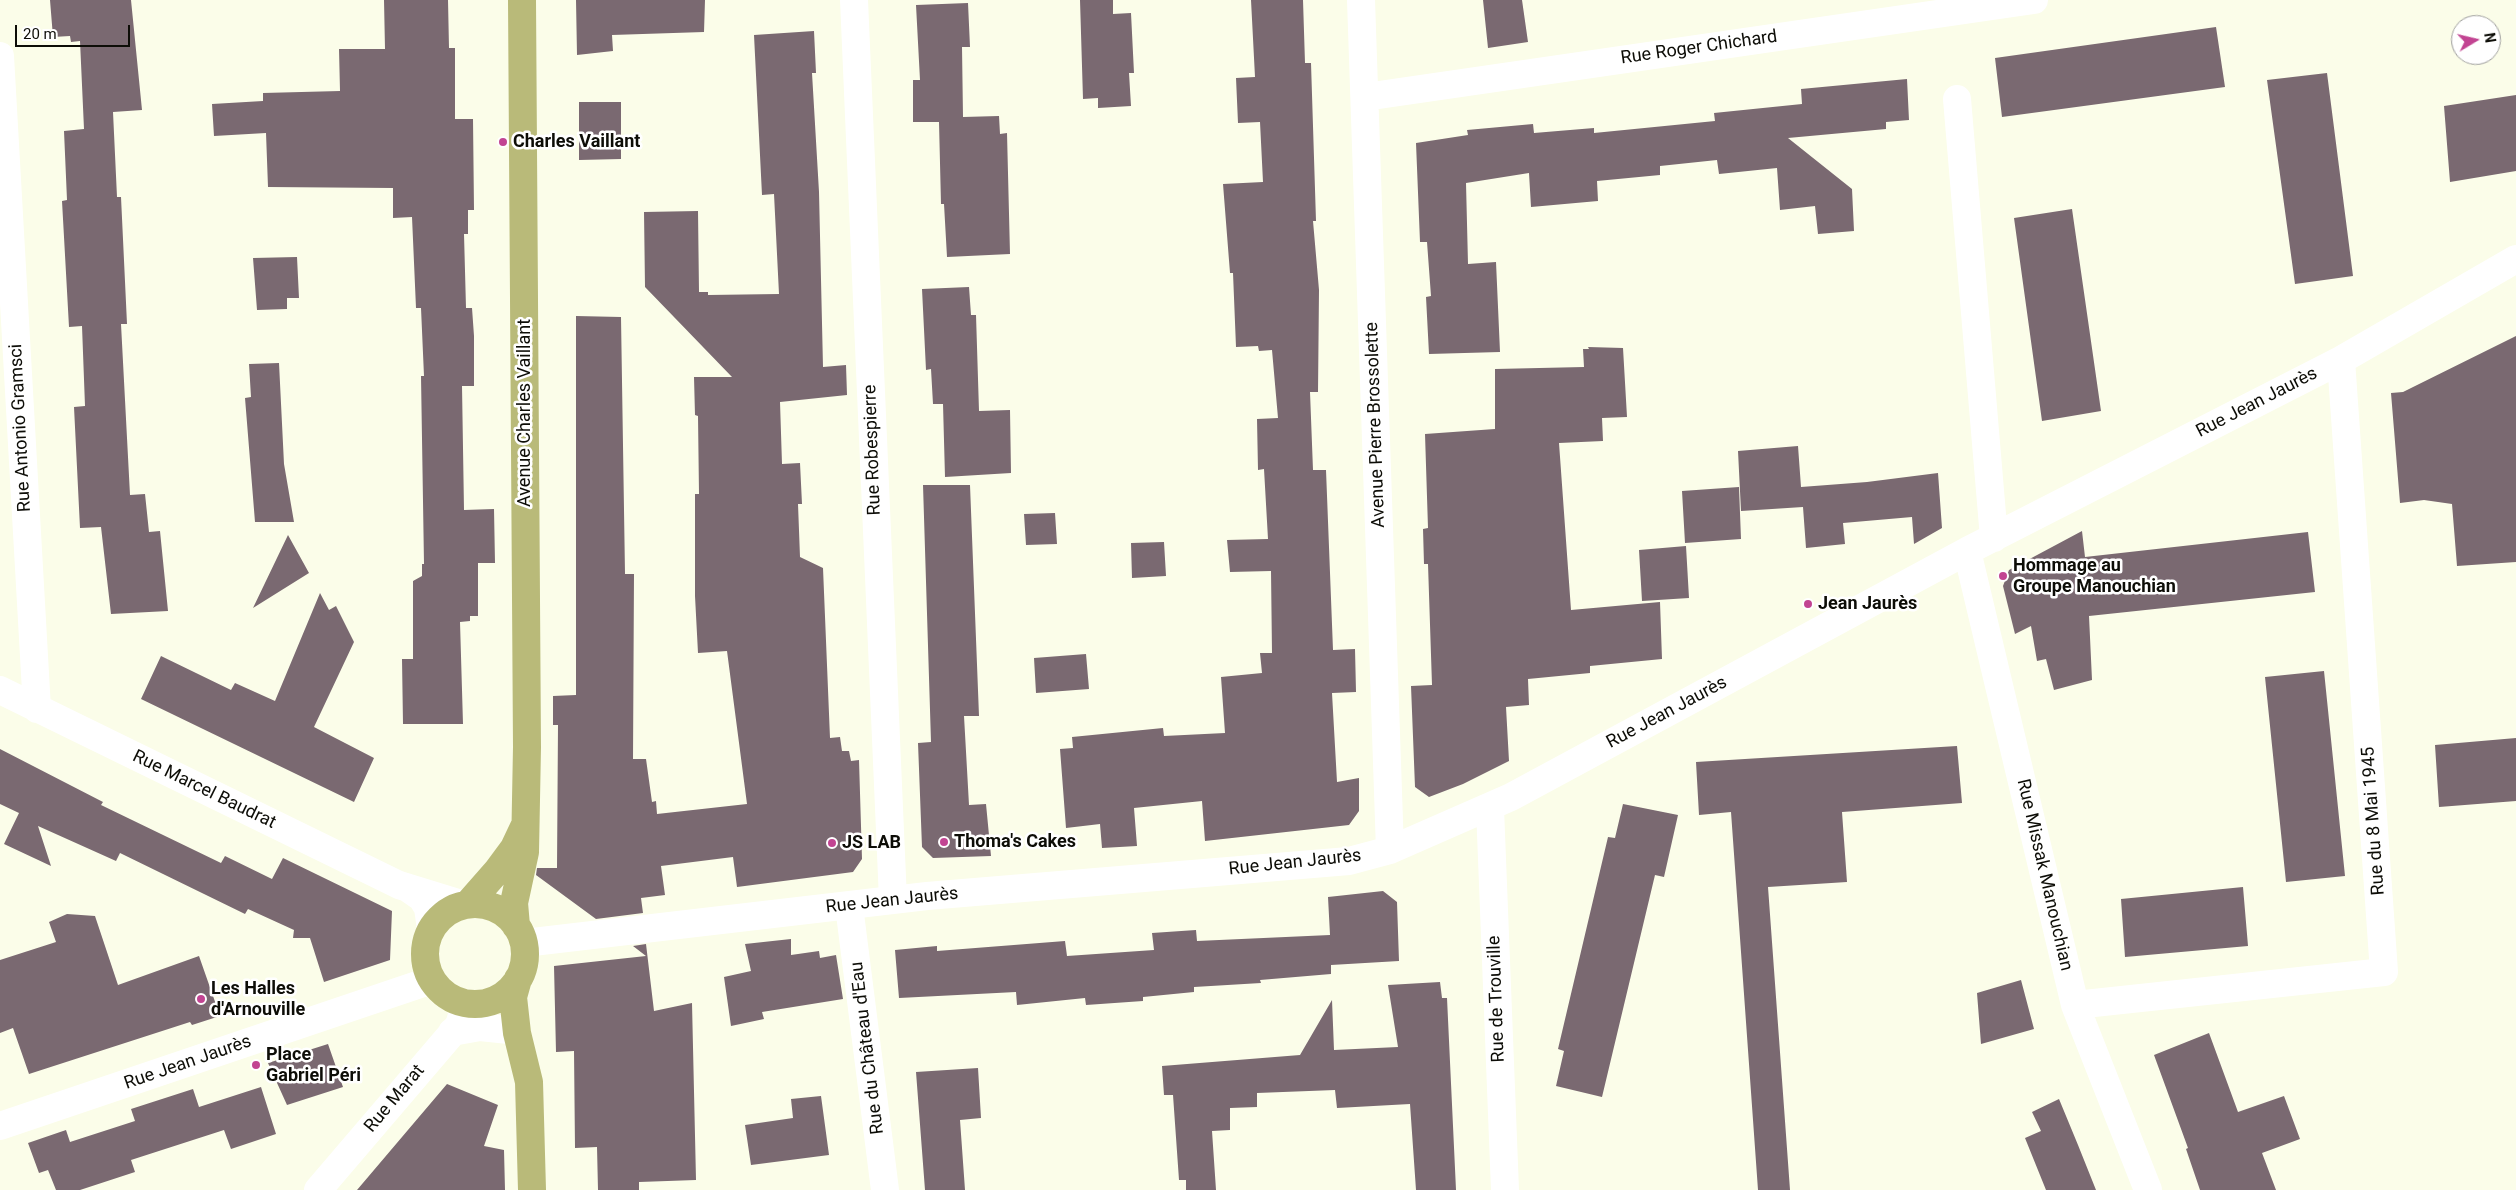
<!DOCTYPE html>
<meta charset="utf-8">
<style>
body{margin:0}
#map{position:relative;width:2516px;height:1190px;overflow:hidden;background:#fbfde9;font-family:Roboto,sans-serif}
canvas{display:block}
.north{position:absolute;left:2451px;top:15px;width:50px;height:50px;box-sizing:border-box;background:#fff;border:1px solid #9e9e9c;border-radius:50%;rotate:81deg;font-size:14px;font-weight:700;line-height:20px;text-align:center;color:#0d0d07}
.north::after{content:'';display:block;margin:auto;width:18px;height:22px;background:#c24492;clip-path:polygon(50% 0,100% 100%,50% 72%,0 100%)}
.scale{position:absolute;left:15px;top:25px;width:115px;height:22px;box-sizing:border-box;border:2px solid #0d0d07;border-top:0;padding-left:6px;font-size:15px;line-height:18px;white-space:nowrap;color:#0d0d07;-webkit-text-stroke:4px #fff;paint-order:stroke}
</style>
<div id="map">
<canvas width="2516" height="1190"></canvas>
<div class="north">N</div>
<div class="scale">20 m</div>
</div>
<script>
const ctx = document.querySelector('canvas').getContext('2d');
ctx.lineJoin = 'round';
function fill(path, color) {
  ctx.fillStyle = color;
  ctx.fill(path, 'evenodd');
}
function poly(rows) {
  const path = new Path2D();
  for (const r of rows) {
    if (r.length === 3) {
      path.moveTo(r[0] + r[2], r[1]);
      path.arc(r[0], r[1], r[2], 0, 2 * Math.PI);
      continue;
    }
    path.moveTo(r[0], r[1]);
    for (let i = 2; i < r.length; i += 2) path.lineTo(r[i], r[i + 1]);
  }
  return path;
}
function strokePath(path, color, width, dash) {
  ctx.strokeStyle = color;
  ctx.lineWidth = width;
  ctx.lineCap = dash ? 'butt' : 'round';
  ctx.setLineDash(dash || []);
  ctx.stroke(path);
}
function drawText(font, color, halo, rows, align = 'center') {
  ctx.font = font + ' Roboto,sans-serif';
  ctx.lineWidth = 5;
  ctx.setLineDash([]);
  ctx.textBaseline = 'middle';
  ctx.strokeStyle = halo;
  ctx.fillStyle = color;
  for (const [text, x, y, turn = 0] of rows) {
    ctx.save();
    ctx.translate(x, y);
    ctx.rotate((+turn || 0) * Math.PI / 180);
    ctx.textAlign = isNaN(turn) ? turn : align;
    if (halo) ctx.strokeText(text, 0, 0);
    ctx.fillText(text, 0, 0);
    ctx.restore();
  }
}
const building = poly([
 [50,0,131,0,142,110,113,112,117,197,121,197,127,324,121,324,130,495,145,494,149,532,160,531,168,611,111,614,101,527,80,528,74,407,85,406,82,326,69,327,62,201,67,200,64,131,84,129,80,41,71,42,70,36,53,37],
 [384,0,448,0,449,48,455,48,455,119,473,119,474,210,468,210,468,234,464,234,466,308,472,308,474,336,474,386,462,386,464,510,494,509,495,563,478,563,478,616,470,616,470,621,460,622,463,724,403,724,402,659,413,659,413,581,422,576,422,564,424,564,421,376,424,376,421,308,416,308,412,217,393,218,393,188,268,187,266,133,214,136,212,104,263,101,263,93,340,91,339,49,385,49],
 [576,0,705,0,704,32,612,35,613,51,577,55],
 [1080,0,1113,0,1113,14,1131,13,1134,73,1129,73,1131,106,1098,108,1098,98,1083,99],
 [1251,0,1303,0,1305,63,1311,63,1316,221,1313,221,1319,290,1318,392,1310,392,1313,470,1326,470,1333,650,1355,649,1356,692,1332,693,1337,782,1359,778,1359,811,1349,825,1205,841,1202,801,1134,808,1137,846,1102,848,1100,824,1066,828,1060,749,1073,748,1072,737,1163,728,1164,736,1225,733,1221,677,1262,673,1260,653,1272,653,1271,571,1230,572,1227,540,1268,539,1264,469,1258,470,1257,419,1278,418,1272,350,1259,351,1258,346,1236,347,1233,273,1230,273,1223,184,1263,182,1260,122,1238,123,1236,78,1255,77],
 [1483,0,1522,0,1528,42,1488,48],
 [968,3,970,47,962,47,963,117,999,116,1000,134,1007,133,1010,254,947,257,944,204,941,204,939,122,913,122,913,80,920,80,916,5],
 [2216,27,2225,87,2002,117,1995,58],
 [814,31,816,73,812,73,819,192,823,367,846,365,847,395,780,402,782,464,800,463,802,504,798,504,800,557,823,568,830,738,840,737,842,751,849,751,851,761,859,760,862,859,853,872,737,887,733,857,661,866,665,895,641,898,643,913,596,919,536,875,537,868,557,868,558,725,553,725,553,696,576,695,576,316,621,317,625,574,634,574,633,759,646,759,652,802,656,801,657,814,747,804,727,651,698,653,695,596,695,494,699,494,698,416,695,415,694,377,732,377,645,287,644,212,698,211,699,292,708,292,708,295,779,294,774,194,762,195,754,35],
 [2327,73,2353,276,2295,284,2267,80],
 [1907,79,1909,120,1886,122,1886,129,1788,138,1852,189,1854,231,1818,234,1815,206,1780,210,1777,168,1719,174,1717,160,1660,166,1660,175,1597,181,1598,201,1531,207,1529,173,1466,183,1468,264,1496,262,1500,352,1429,354,1426,297,1431,296,1427,242,1420,242,1416,143,1468,135,1467,130,1533,124,1534,133,1594,128,1594,133,1715,121,1714,113,1802,104,1801,89],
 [2516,95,2516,171,2450,182,2444,106],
 [579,102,621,102,621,159,579,160],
 [2072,209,2101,411,2042,421,2014,218],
 [297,257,299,298,287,298,287,309,257,310,253,258],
 [969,287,971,315,976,315,979,411,1010,410,1011,473,945,477,943,404,933,404,931,369,926,370,922,289],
 [2516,336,2516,562,2457,566,2452,504,2424,500,2400,503,2391,393,2403,392],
 [1588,347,1623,348,1627,417,1602,418,1603,441,1559,443,1571,610,1660,602,1662,659,1590,666,1590,673,1528,679,1529,705,1506,707,1509,761,1463,784,1429,797,1415,787,1411,686,1432,685,1428,564,1424,564,1423,529,1428,528,1425,434,1495,429,1495,369,1584,367,1583,349,1589,349],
 [279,363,284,464,294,522,255,522,245,398,251,397,249,364],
 [1798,446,1801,487,1867,482,1938,473,1942,528,1914,544,1912,517,1843,523,1845,544,1806,548,1803,507,1741,511,1738,451],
 [923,485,970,485,979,716,964,716,969,805,986,804,991,856,933,858,922,847,918,743,931,742],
 [1739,487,1741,539,1685,543,1682,491],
 [1055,513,1057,544,1026,545,1024,514],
 [2082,531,2085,557,2308,532,2315,592,2089,616,2092,680,2054,690,2046,659,2037,661,2031,626,2015,634,2003,586,2009,570],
 [288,535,309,573,253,608],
 [1164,542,1166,576,1132,578,1131,543],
 [1686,546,1689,598,1642,601,1639,550],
 [320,593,329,610,336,606,354,642,314,727,374,758,354,802,141,699,161,656,231,690,235,683,275,701],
 [1086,654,1089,689,1036,693,1034,658],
 [2324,671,2345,876,2286,882,2265,677],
 [2516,738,2516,801,2439,807,2435,745],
 [1957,746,1962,803,1842,812,1847,882,1768,887,1790,1190,1758,1190,1731,812,1699,815,1696,762],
 [0,749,103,802,101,805,221,863,225,856,272,879,283,858,392,911,390,960,324,982,310,938,293,938,294,930,248,909,245,914,120,853,116,861,38,826,51,866,4,844,19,813,0,804],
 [1623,804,1678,815,1664,877,1655,875,1602,1097,1556,1086,1564,1051,1558,1049,1608,837,1615,838],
 [2243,887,2248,946,2125,957,2121,899],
 [1383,891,1397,902,1399,961,1331,965,1331,974,1260,980,1261,983,1194,987,1194,992,1143,997,1143,1001,1086,1005,1085,998,1017,1005,1016,992,899,998,895,950,937,946,937,951,1065,941,1067,956,1154,950,1152,933,1196,930,1197,941,1330,935,1328,897],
 [67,914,95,916,118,985,199,956,220,1016,192,1025,190,1022,29,1074,13,1028,0,1033,0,960,56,942,49,922],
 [791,939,791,955,819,951,820,958,836,955,843,999,762,1012,764,1019,731,1026,724,977,751,971,745,944],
 [646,944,654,1011,692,1003,696,1180,639,1182,639,1190,598,1190,597,1147,575,1148,574,1051,556,1052,554,966,646,956,633,946],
 [2021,980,2034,1029,1981,1044,1977,993],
 [1440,982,1442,998,1447,998,1456,1190,1416,1190,1410,1104,1337,1108,1335,1090,1257,1093,1257,1107,1230,1108,1230,1130,1212,1131,1216,1190,1186,1190,1186,1180,1179,1180,1173,1095,1164,1095,1162,1066,1300,1055,1332,1000,1334,1050,1398,1047,1388,985],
 [2209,1033,2238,1112,2284,1096,2300,1139,2262,1153,2276,1190,2200,1190,2186,1149,2188,1148,2154,1055],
 [328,1044,343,1087,287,1105,268,1063],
 [978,1068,981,1118,960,1120,965,1190,925,1190,916,1072],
 [447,1084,498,1105,484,1146,504,1150,505,1190,357,1190],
 [261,1087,276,1134,231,1149,224,1130,131,1160,135,1172,80,1190,56,1190,48,1170,39,1173,28,1143,66,1130,70,1142,135,1121,131,1109,193,1089,199,1107],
 [821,1096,829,1155,751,1165,745,1125,793,1118,791,1099],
 [2059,1099,2078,1145,2096,1190,2046,1190,2025,1138,2041,1131,2032,1112]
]);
const minor = poly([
 [854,0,893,900],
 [1361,0,1390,850],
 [0,56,37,709],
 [1365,97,2034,0],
 [1957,99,1994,538],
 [1967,551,2075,1005,2148,1190],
 [0,690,399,885,464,905],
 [1490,808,1505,1190],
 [409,889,422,898,428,908,431,929],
 [849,906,885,1190],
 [524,943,927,896,1349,861,1390,850,1511,797,1967,551,2341,360,2516,259],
 [2075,1005,2384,972,2341,360],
 [452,1032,480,1027,509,1030],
 [0,1126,432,980],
 [318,1190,459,1025,466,1003]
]);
const major = poly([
 [475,954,50],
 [468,904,497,871,514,848,523,829],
 [516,926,514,903,525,852,527,747,522,0],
 [518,979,513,997,517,1033,529,1082,532,1190]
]);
const markers = [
 [503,142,5,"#c24492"],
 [2003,576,5,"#c24492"],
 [1808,604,5,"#c24492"],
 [944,842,5,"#c24492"],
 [832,843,5,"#c24492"],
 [201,999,5,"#c24492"],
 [256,1065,5,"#c24492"]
];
const streetNames = [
 ["Rue Roger Chichard",1699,48,-8],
 ["Rue Jean Jaurès",2257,403,-27],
 ["Avenue Charles Vaillant",525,413,-90],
 ["Avenue Pierre Brossolette",1376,425,-92],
 ["Rue Antonio Gramsci",21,428,-93],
 ["Rue Robespierre",873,450,-92],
 ["Rue Jean Jaurès",1667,713,-28],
 ["Rue Marcel Baudrat",204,790,26],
 ["Rue du 8 Mai 1945",2374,821,-94],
 ["Rue Jean Jaurès",1295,863,-6],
 ["Rue Missak Manouchian",2044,875,77],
 ["Rue Jean Jaurès",892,901,-6],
 ["Rue de Trouville",1497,999,-92],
 ["Rue du Château d'Eau",868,1048,-97],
 ["Rue Jean Jaurès",188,1063,-19],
 ["Rue Marat",395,1099,-50]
];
const poiNames = [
 ["Charles Vaillant",513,142],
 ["Hommage au",2013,566],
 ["Groupe Manouchian",2013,587],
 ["Jean Jaurès",1818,604],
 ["Thoma's Cakes",954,842],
 ["JS LAB",842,843],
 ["Les Halles",211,989],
 ["d'Arnouville",211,1010],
 ["Place",266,1055],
 ["Gabriel Péri",266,1076]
];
fill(building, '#7a6971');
strokePath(minor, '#fff', 28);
strokePath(major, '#b9ba79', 28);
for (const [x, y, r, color] of markers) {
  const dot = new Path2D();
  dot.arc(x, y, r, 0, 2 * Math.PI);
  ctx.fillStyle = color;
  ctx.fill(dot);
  strokePath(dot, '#fff', 2);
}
drawText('18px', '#0d0d07', '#fff', streetNames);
drawText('bold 18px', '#0d0d07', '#fff', poiNames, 'left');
</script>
